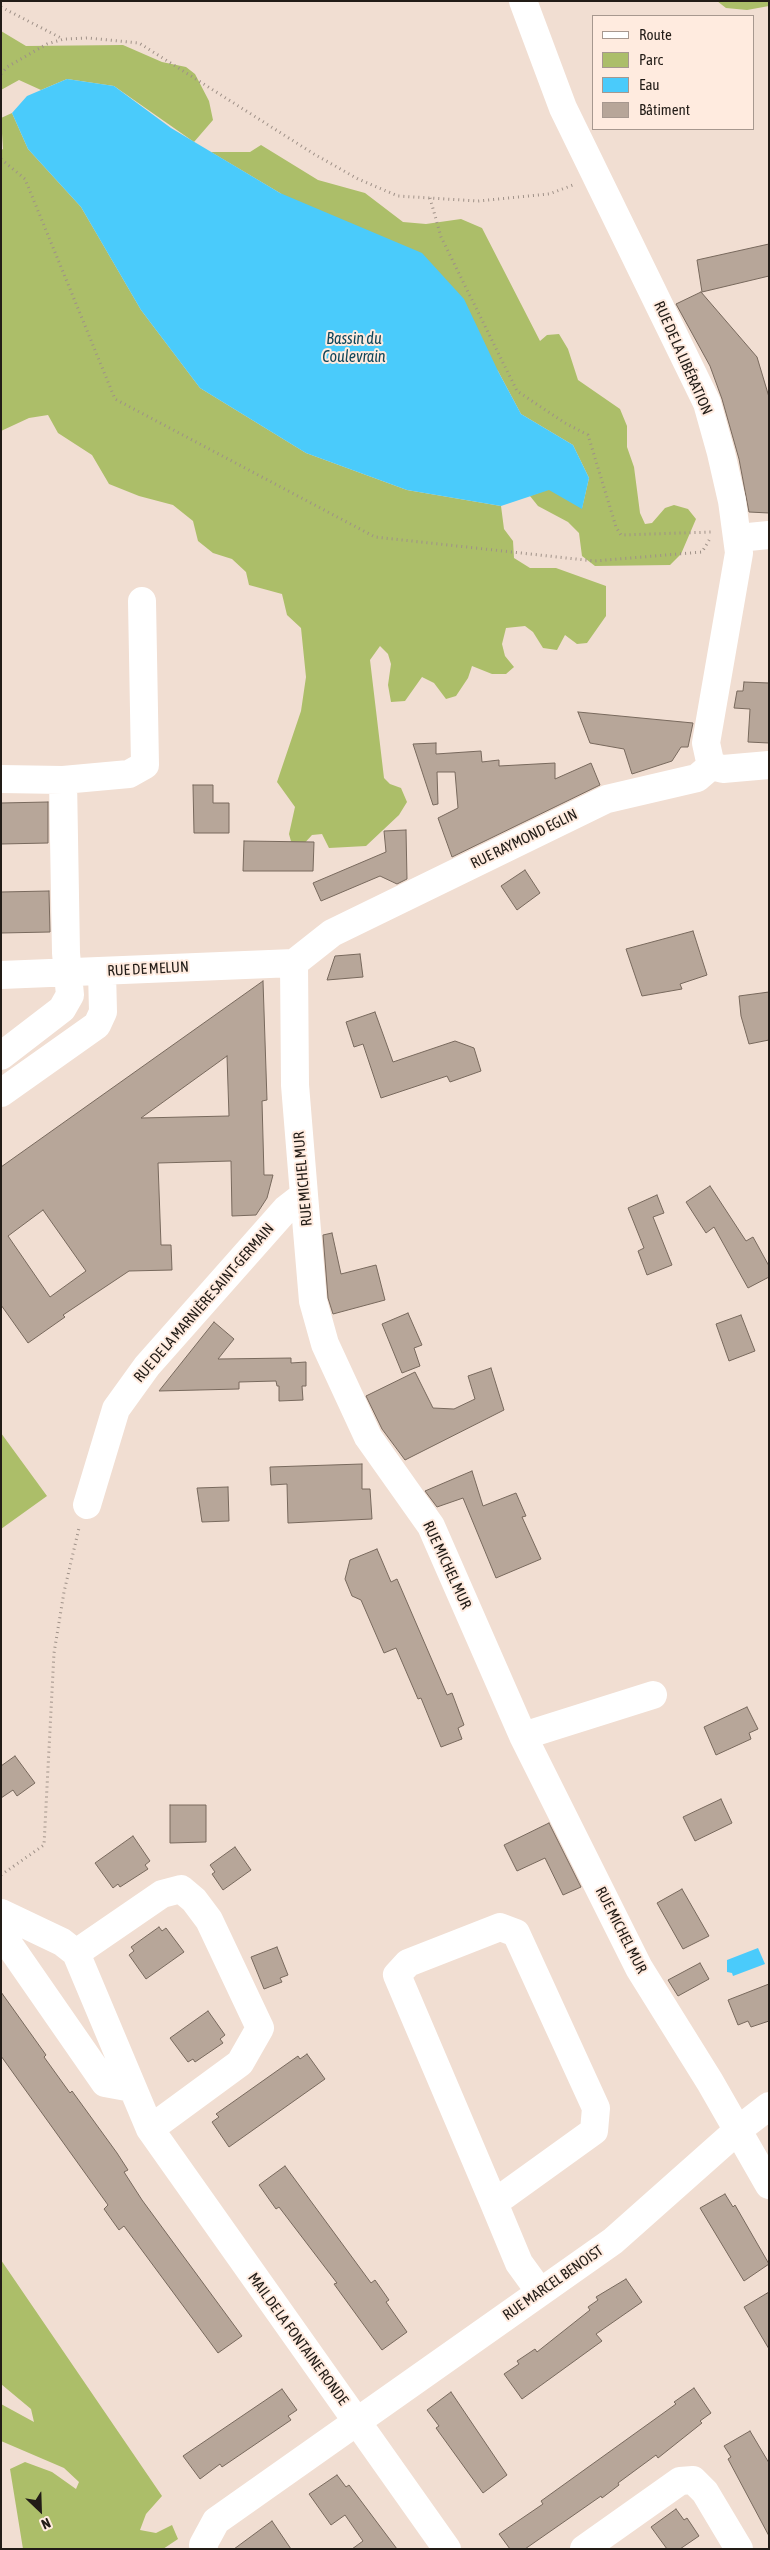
<!DOCTYPE html>
<meta charset="utf-8">
<style>
body{margin:0}
#map{position:relative;width:770px;height:2550px;overflow:hidden;background:#f1ded2;font-family:"Asap Condensed",sans-serif}
canvas{display:block}
.frame{position:absolute;inset:0;border:2px solid #221c17;pointer-events:none}
.legend{position:absolute;left:592px;top:15px;width:162px;height:115px;box-sizing:border-box;background:#ffebdf;border:1px solid #a7988f;margin:0;padding:6px 9px;list-style:none;font-size:15px;color:#221c17}
.legend li{display:flex;align-items:center;gap:10px;height:25px}
.legend b{width:25px;border:1px solid #a7988f}
.north{position:absolute;left:15px;top:2485px;width:50px;height:50px;-webkit-text-stroke:4px #ffebdf;paint-order:stroke;rotate:156deg;font-size:14px;font-weight:700;line-height:20px;text-align:center;color:#221c17}
.north::after{content:'';display:block;margin:auto;width:18px;height:22px;background:#221c17;clip-path:polygon(50% 0,100% 100%,50% 72%,0 100%)}
</style>
<div id="map">
<canvas width="770" height="2550"></canvas>
<div class="frame"></div>
<ul class="legend">
<li><b style="height:6px;background:#fff"></b>Route</li>
<li><b style="height:14px;background:#acbe69"></b>Parc</li>
<li><b style="height:14px;background:#4acbfb"></b>Eau</li>
<li><b style="height:14px;background:#b7a699"></b>Bâtiment</li>
</ul>
<div class="north">N</div>
</div>
<script>
const ctx = document.querySelector('canvas').getContext('2d');
ctx.lineJoin = 'round';
function fill(path, color) {
  ctx.fillStyle = color;
  ctx.fill(path, 'evenodd');
}
function poly(rows) {
  const path = new Path2D();
  for (const r of rows) {
    path.moveTo(r[0], r[1]);
    for (let i = 2; i < r.length; i += 2) path.lineTo(r[i], r[i + 1]);
  }
  return path;
}
function strokePath(path, color, width, dash) {
  ctx.strokeStyle = color;
  ctx.lineWidth = width;
  ctx.lineCap = dash ? 'butt' : 'round';
  ctx.setLineDash(dash || []);
  ctx.stroke(path);
}
function drawText(font, color, halo, rows, align = 'center') {
  ctx.font = font + ' "Asap Condensed",sans-serif';
  ctx.lineWidth = 4;
  ctx.setLineDash([]);
  ctx.textBaseline = 'middle';
  ctx.strokeStyle = halo;
  ctx.fillStyle = color;
  for (const [text, x, y, turn = 0] of rows) {
    ctx.save();
    ctx.translate(x, y);
    ctx.rotate((+turn || 0) * Math.PI / 180);
    ctx.textAlign = isNaN(turn) ? turn : align;
    if (halo) ctx.strokeText(text, 0, 0);
    ctx.fillText(text, 0, 0);
    ctx.restore();
  }
}
const green = poly([
 [717,1,769,1,769,6,747,10,726,8],
 [1,31,26,46,123,45,162,62,186,67,195,74,209,101,213,120,194,142,114,86,67,79,41,90,19,80,1,90],
 [12,113,28,149,81,207,141,310,200,388,306,453,407,490,501,506,504,529,513,541,514,558,530,568,556,568,606,586,606,616,587,643,577,644,565,635,557,650,543,648,533,632,525,626,506,628,502,644,505,656,514,667,506,674,492,674,472,666,468,678,456,696,446,699,434,683,422,677,405,701,391,702,388,685,391,664,388,654,380,646,370,660,384,778,390,784,401,788,407,802,399,815,366,846,329,848,322,834,312,835,301,847,292,845,289,834,295,807,277,782,301,711,306,677,301,628,287,615,282,594,249,585,246,572,232,559,213,553,198,541,193,521,173,505,139,496,109,484,92,455,58,433,48,415,29,418,1,431,1,150,3,149,1,118],
 [261,145,318,180,365,193,403,222,426,224,461,219,482,228,540,341,547,335,559,334,568,349,578,380,620,409,627,426,627,447,634,467,640,513,645,524,652,523,665,508,674,505,688,509,696,519,681,554,670,565,595,566,582,556,579,533,568,522,538,506,530,496,549,489,582,508,589,478,573,445,521,414,498,371,280,193,211,152,250,152],
 [1,1433,47,1496,1,1529],
 [1,2260,162,2496,146,2514,140,2530,156,2533,172,2525,178,2539,163,2549,23,2549,10,2469,25,2462,52,2472,76,2489,79,2482,64,2468,1,2441,1,2404,34,2422,31,2409,1,2384]
]);
const water = poly([
 [67,79,114,86,171,128,280,193,422,253,464,299,498,371,521,414,573,445,589,478,582,509,549,490,501,506,407,490,306,453,200,388,141,310,81,207,28,149,12,113,27,96],
 [758,1948,765,1964,733,1976,732,1973,727,1972,727,1960]
]);
const building = poly([
 [769,244,769,276,702,292,697,260,769,244],
 [701,292,757,357,769,397,769,513,749,512,739,459,722,399,710,366,676,304,701,292],
 [744,682,769,683,769,743,748,742,750,709,734,708,737,691,743,691,744,682],
 [578,712,693,723,688,747,681,747,672,761,632,774,624,749,590,743,578,712],
 [436,743,436,754,481,751,482,762,499,760,499,766,555,763,555,779,591,763,600,785,452,857,438,818,458,808,455,772,437,772,438,804,433,805,413,744,436,743],
 [193,785,213,785,213,803,229,803,229,833,194,833,193,785],
 [48,802,48,843,1,844,1,803,48,802],
 [406,830,407,879,397,884,380,876,321,901,313,883,386,852,384,831,406,830],
 [244,841,314,842,313,871,243,871,244,841],
 [525,870,540,893,517,910,501,886,525,870],
 [49,891,50,932,1,933,1,892,49,891],
 [693,931,707,975,680,984,682,989,642,996,626,949,693,931],
 [360,954,363,977,327,980,335,956,360,954],
 [263,981,267,1100,262,1101,264,1175,273,1175,267,1198,256,1215,232,1216,231,1161,158,1163,161,1245,171,1245,172,1270,129,1271,63,1315,65,1317,28,1343,1,1305,1,1167,263,981],
 [227,1056,229,1116,141,1118,227,1056],
 [43,1210,86,1271,50,1297,8,1236,43,1210],
 [769,992,769,1040,749,1044,741,1016,739,996,769,992],
 [375,1012,393,1062,455,1041,474,1048,481,1071,450,1082,447,1076,381,1098,363,1044,354,1047,346,1022,375,1012],
 [710,1186,746,1241,753,1237,769,1266,769,1277,748,1288,714,1227,706,1233,686,1202,710,1186],
 [657,1195,664,1213,653,1217,672,1265,647,1275,638,1251,644,1248,628,1208,657,1195],
 [332,1233,341,1274,376,1265,385,1300,333,1314,328,1298,323,1235,332,1233],
 [408,1313,422,1345,414,1348,420,1366,402,1373,382,1324,408,1313],
 [741,1315,755,1351,729,1361,716,1324,741,1315],
 [214,1322,234,1339,218,1359,291,1358,291,1363,306,1362,306,1386,302,1386,303,1400,279,1401,279,1386,277,1386,276,1381,239,1382,239,1389,159,1391,214,1322],
 [491,1368,504,1410,405,1460,382,1429,366,1396,415,1372,433,1408,454,1409,475,1399,468,1376,491,1368],
 [362,1464,362,1489,370,1489,372,1519,288,1523,287,1484,271,1485,270,1467,362,1464],
 [472,1471,483,1506,516,1493,526,1516,522,1517,541,1559,496,1578,463,1498,437,1507,425,1491,472,1471],
 [228,1487,229,1521,202,1522,197,1488,228,1487],
 [377,1549,391,1582,397,1579,447,1695,452,1693,464,1725,458,1728,462,1739,441,1747,421,1698,418,1699,396,1648,384,1653,361,1600,352,1596,345,1579,350,1560,377,1549],
 [747,1707,758,1729,749,1733,751,1739,716,1755,704,1727,747,1707],
 [15,1756,35,1783,17,1796,13,1790,1,1798,1,1766,15,1756],
 [721,1799,732,1823,695,1841,683,1817,721,1799],
 [170,1805,206,1805,206,1842,170,1843,170,1805],
 [549,1823,581,1887,563,1895,545,1858,517,1871,504,1845,549,1823],
 [133,1836,150,1861,145,1865,148,1869,120,1887,118,1884,113,1888,95,1863,133,1836],
 [235,1847,251,1870,223,1890,212,1874,215,1872,210,1865,235,1847],
 [682,1889,709,1936,683,1949,657,1903,682,1889],
 [159,1927,162,1931,166,1928,184,1952,146,1979,129,1955,134,1951,131,1947,159,1927],
 [277,1947,288,1975,280,1978,282,1982,264,1989,251,1957,277,1947],
 [700,1963,709,1979,678,1996,668,1980,700,1963],
 [769,1984,769,2021,751,2027,748,2021,738,2025,728,2000,769,1984],
 [1,1992,46,2055,44,2057,70,2093,72,2091,117,2153,128,2170,124,2172,142,2200,242,2336,218,2353,124,2226,119,2230,104,2209,108,2205,1,2056,1,1992],
 [208,2011,225,2035,220,2039,223,2043,195,2062,193,2059,188,2062,170,2038,208,2011],
 [307,2054,325,2079,229,2147,212,2122,219,2117,216,2114,298,2056,300,2059,307,2054],
 [285,2166,371,2283,375,2280,389,2300,386,2302,407,2332,382,2350,334,2284,337,2283,279,2207,276,2209,259,2185,285,2166],
 [725,2194,733,2207,735,2205,769,2264,744,2281,700,2208,725,2194],
 [626,2279,642,2302,596,2334,602,2341,522,2399,504,2374,519,2364,517,2361,535,2349,537,2352,590,2310,588,2307,598,2300,596,2297,626,2279],
 [769,2292,769,2349,744,2307,769,2292],
 [694,2388,711,2413,700,2421,702,2423,658,2458,656,2455,618,2483,619,2485,602,2498,601,2496,525,2549,510,2549,499,2534,543,2504,541,2501,676,2404,674,2402,694,2388],
 [282,2389,297,2410,288,2416,291,2420,222,2467,220,2464,200,2479,183,2456,282,2389],
 [451,2392,507,2475,483,2493,436,2428,439,2426,427,2410,451,2392],
 [750,2431,769,2463,769,2536,728,2459,731,2457,724,2446,750,2431],
 [337,2475,346,2487,349,2485,397,2549,352,2549,363,2541,345,2515,331,2525,309,2494,337,2475],
 [676,2509,684,2520,687,2518,699,2536,680,2549,667,2549,651,2527,676,2509],
 [272,2521,291,2549,234,2549,272,2521]
]);
const path = poly([
 [1,7,63,39],
 [1,74,7,67,47,44,64,39,88,38,139,43,314,154,358,179,398,196,478,201,549,194,573,185],
 [1,159,25,179,115,399,375,537,594,561,702,552,711,537],
 [430,198,441,237,517,391,565,423,588,435,616,527,621,535,712,532],
 [1,1875,44,1845,54,1653,64,1592,79,1528]
]);
const minor = poly([
 [523,1,563,108,707,403,721,453,732,501,739,553,706,743,711,766],
 [738,538,769,535],
 [711,766,723,769,769,765],
 [1,779,63,780,66,953,70,995,62,1009,1,1056],
 [63,780,129,774,145,765,142,601],
 [294,963,295,1085,304,1195,313,1301,325,1344,368,1437,431,1526,523,1736,639,1968,710,2082,769,2185],
 [294,963,332,933,607,799,697,778,711,766],
 [1,975,294,963],
 [1,1093,97,1025,103,1012,102,971],
 [87,1505,116,1409,147,1366,286,1209,304,1195],
 [523,1736,653,1695],
 [1,1913,62,1942,76,1953,150,2129,447,2549],
 [1,1933,105,2083,132,2088],
 [76,1953,162,1894,181,1889,194,1900,209,1920,260,2028,240,2063,150,2129],
 [494,2203,594,2131,596,2108,516,1933,500,1927,408,1963,397,1975,494,2203,519,2263,540,2292],
 [204,2549,203,2545,216,2521,613,2241,738,2130,769,2106],
 [584,2549,680,2481,693,2480,705,2492,739,2549]
]);
const streetNames = [
 ["RUE DE LA LIBÉRATION",683,358,66],
 ["RUE RAYMOND EGLIN",524,839,-26],
 ["RUE DE MELUN",148,969,-3],
 ["RUE MICHEL MUR",303,1179,-95],
 ["RUE DE LA MARNIÈRE SAINT-GERMAIN",204,1303,-49],
 ["RUE MICHEL MUR",447,1565,65],
 ["RUE MICHEL MUR",621,1930,63],
 ["RUE MARCEL BENOIST",553,2283,-35],
 ["MAIL DE LA FONTAINE RONDE",298,2339,54]
];
const waterNames = [
 ["Bassin du",354,339],
 ["Coulevrain",354,357]
];
fill(green, '#acbe69');
fill(water, '#4acbfb');
fill(building, '#b7a699');
strokePath(building, '#78695d', 1);
strokePath(path, '#9f9188', 3, [1, 4]);
strokePath(minor, '#fff', 28);
drawText('15px', '#221c17', '#ffebdf', streetNames);
drawText('italic 16px', '#0f465a', '#ffebdf', waterNames);
</script>
